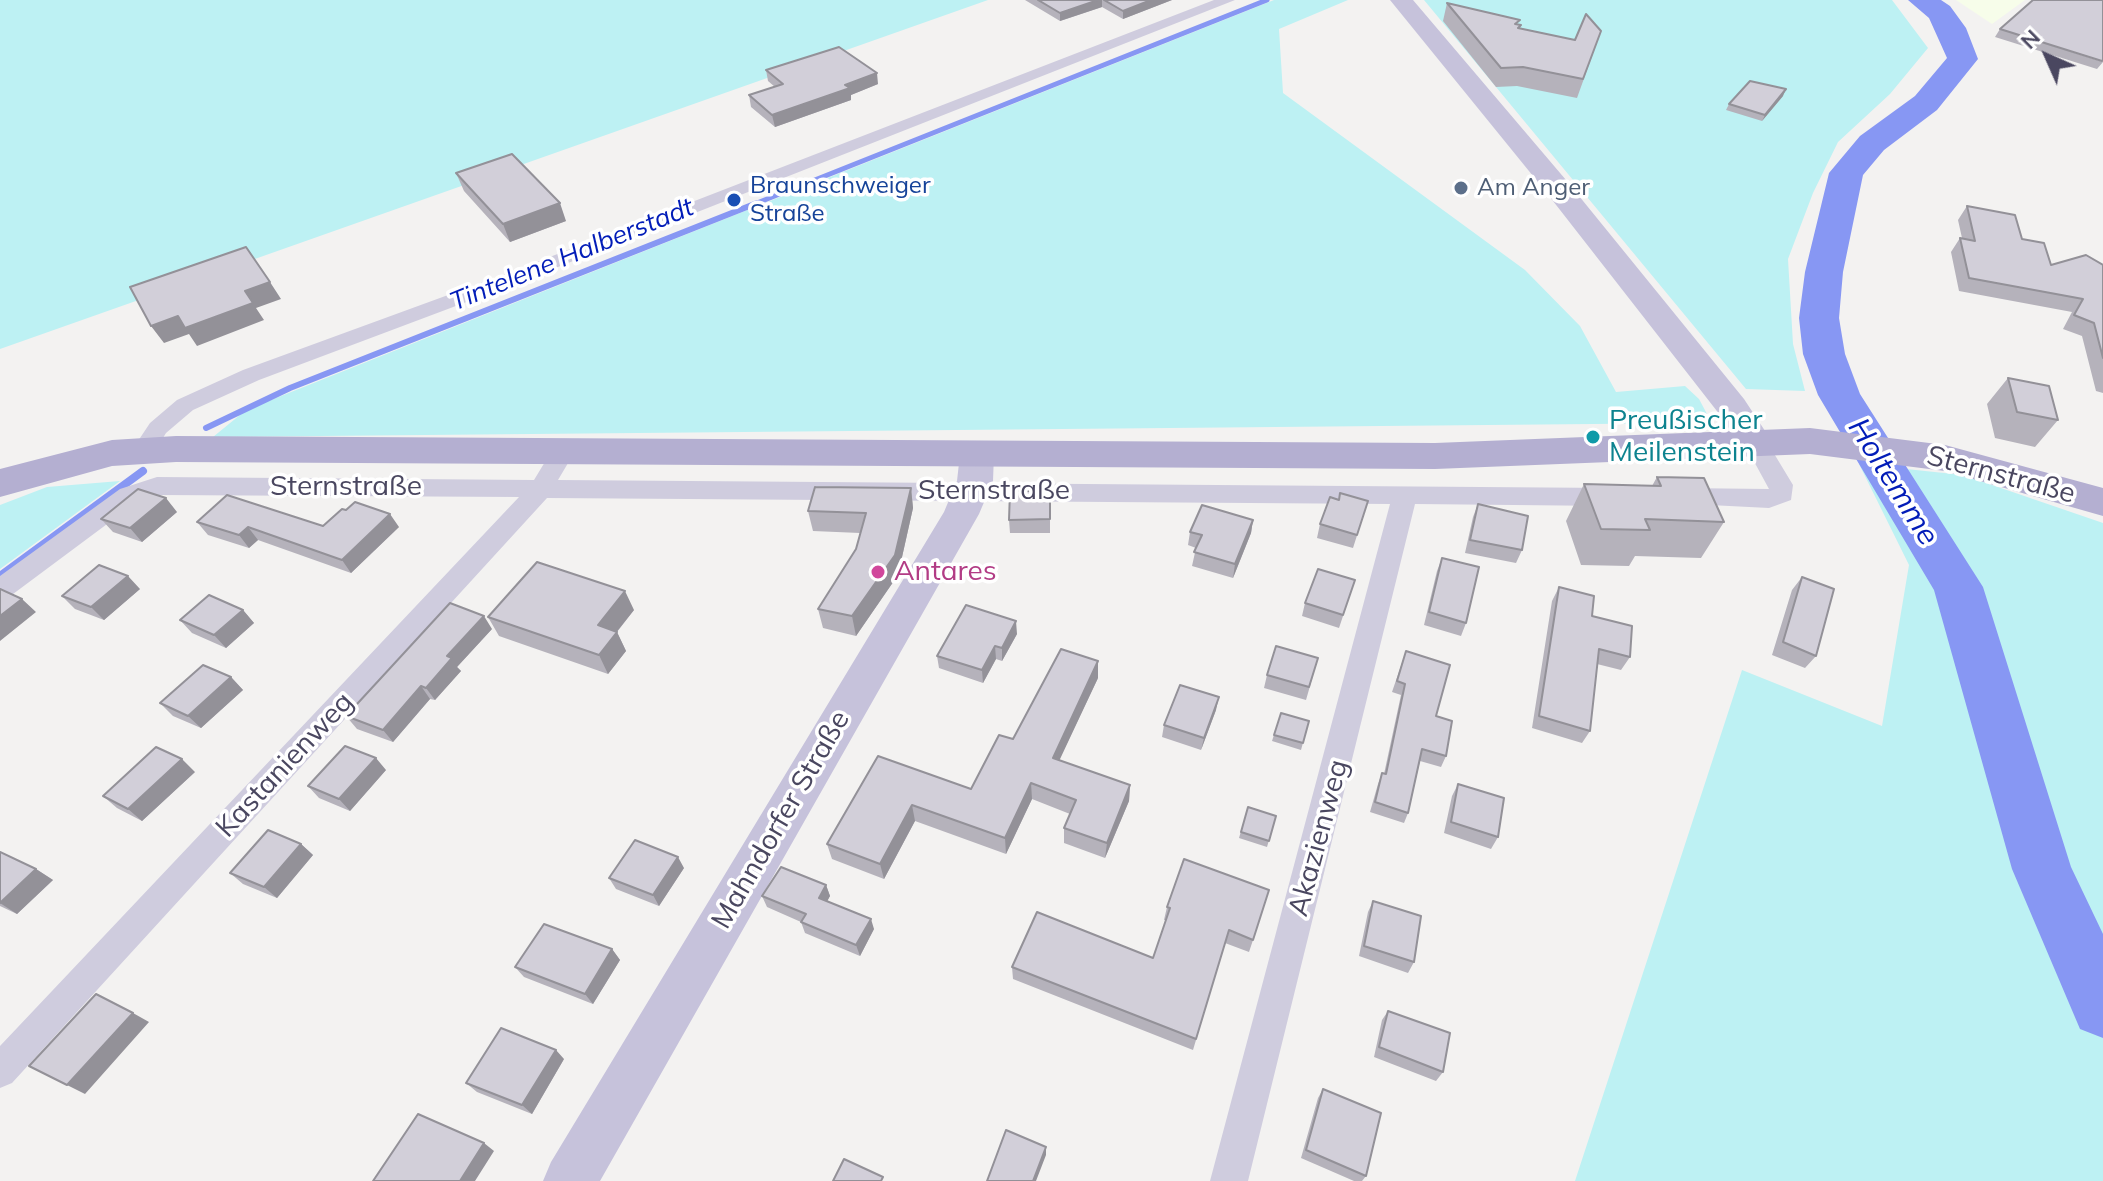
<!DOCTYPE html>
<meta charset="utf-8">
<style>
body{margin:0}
#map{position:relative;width:2103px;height:1181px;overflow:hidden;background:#f3f2f1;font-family:Mulish,sans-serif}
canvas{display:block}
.north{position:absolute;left:2007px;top:16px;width:80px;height:80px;-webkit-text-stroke:6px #fff;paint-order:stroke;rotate:315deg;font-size:22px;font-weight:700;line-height:32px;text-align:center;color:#4a4760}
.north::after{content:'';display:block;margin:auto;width:28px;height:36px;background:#4a4760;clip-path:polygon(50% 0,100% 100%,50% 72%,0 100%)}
</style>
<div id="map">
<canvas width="2103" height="1181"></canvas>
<div class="north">N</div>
</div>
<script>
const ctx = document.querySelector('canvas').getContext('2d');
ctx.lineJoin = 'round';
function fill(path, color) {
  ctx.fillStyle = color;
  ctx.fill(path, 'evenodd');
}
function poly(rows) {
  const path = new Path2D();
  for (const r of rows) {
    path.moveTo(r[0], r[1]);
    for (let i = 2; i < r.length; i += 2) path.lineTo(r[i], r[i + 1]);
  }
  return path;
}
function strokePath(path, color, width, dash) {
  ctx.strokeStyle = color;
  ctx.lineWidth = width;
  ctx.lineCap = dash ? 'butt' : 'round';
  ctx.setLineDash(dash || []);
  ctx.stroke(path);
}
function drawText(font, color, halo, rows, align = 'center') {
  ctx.font = font + ' Mulish,sans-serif';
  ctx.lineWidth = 7;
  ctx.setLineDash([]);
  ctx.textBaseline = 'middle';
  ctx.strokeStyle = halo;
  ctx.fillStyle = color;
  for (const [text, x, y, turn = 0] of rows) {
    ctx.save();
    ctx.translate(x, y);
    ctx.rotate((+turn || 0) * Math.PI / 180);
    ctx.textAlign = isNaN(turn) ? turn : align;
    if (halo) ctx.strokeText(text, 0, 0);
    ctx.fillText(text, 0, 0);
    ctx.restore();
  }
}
const commercial = poly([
 [1956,0,2025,0,1992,24]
]);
const green = poly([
 [0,0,988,0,0,349],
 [1274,0,1348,0,1279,29,1283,93,1525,270,1580,326,1616,392,1685,386,1699,399,1707,414,1700,423,213,437,246,410],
 [1424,0,1892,0,1928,48,1890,94,1838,142,1813,193,1788,259,1793,344,1805,391,1746,389],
 [1859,464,1963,475,2103,523,2103,1181,1575,1181,1742,670,1882,726,1909,565],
 [120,481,0,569,0,505,47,487]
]);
const streamFar2 = poly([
 [752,205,1267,0]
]);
const streamFar1 = poly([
 [206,428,290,388,757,203]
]);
const stream = poly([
 [0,576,143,471]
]);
const river = poly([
 [1908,0,1941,0,1950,6,1966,28,1978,59,1937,110,1884,150,1863,175,1843,272,1839,318,1845,354,1860,394,1983,587,2071,867,2103,934,2103,1038,2080,1029,2012,869,1934,590,1818,395,1803,354,1799,318,1805,272,1829,173,1860,136,1915,96,1947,58,1929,18,1908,0]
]);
const street = poly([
 [1214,0,1235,0,525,280,259,380,193,410,166,433,152,456,136,456,132,450,150,423,177,400,243,370,511,272,1214,0],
 [1756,435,1764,437,1793,485,1791,500,1769,508,1670,503,1667,497,1670,491,1679,488,1769,489,1744,443,1756,435],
 [562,445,574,453,558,480,1612,488,1621,491,1624,497,1621,503,1612,506,1415,504,1248,1181,1210,1181,1390,504,547,498,12,1083,0,1088,0,1046,519,497,158,495,138,501,9,597,0,600,0,576,120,489,157,477,534,480,554,447,562,445]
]);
const secondary = poly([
 [1390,0,1413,0,1566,180,1744,399,1773,443,1768,451,1756,455,1744,451,1720,415,1546,192,1390,0],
 [977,442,989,446,994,454,993,481,979,514,600,1181,543,1181,551,1162,944,512,957,481,960,454,965,446,977,442]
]);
const primary = poly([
 [1810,428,1945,445,2103,488,2103,516,1945,471,1810,454,1435,469,176,462,112,466,0,497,0,469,112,440,176,436,1435,443,1810,428]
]);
const wall = poly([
 [1025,0,1172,0,1123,19,1102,7,1060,21],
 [1447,3,1521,25,1520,28,1575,40,1601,31,1577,98,1517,86,1496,87,1443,21],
 [2000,29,2103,62,2097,69,1995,37],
 [766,70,878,84,851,95,851,100,775,127,751,107,749,95,775,87,768,81],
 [1783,96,1762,121,1726,110,1729,104],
 [456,173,566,221,510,242,464,191],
 [1967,206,2022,239,2051,265,2103,265,2103,393,2096,391,2082,336,2063,329,2072,312,1959,291,1951,252,1960,238,1962,238,1958,220],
 [2008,378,2058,420,2035,447,1995,438,1987,404],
 [1657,477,1724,522,1701,558,1635,556,1629,566,1581,565,1566,521,1584,484,1652,486],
 [911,488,913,508,898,575,856,636,823,628,818,609,856,549,860,533,813,531,808,511],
 [1050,491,1050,533,1010,533,1009,520],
 [1368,501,1353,548,1317,538,1320,524],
 [1478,504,1522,550,1516,563,1465,553,1473,517],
 [177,512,142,542,113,532,101,519],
 [1253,520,1251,533,1233,578,1192,566,1196,548,1188,545,1190,532],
 [197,522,323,526,399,527,351,573,258,540,249,548,208,535],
 [1442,558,1466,623,1461,636,1424,625,1437,571],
 [1802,577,1816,656,1805,668,1772,655,1792,590],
 [1355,580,1339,628,1302,616,1305,603],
 [1559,587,1592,616,1630,657,1621,670,1597,664,1590,731,1582,743,1532,728,1552,601],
 [140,589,104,620,75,609,62,596],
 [243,610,254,623,226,648,192,633,180,620],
 [634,610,617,632,626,651,608,674,499,636,488,617],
 [492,629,457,667,461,671,435,700,430,699,393,742,357,729,346,716],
 [1017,634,1002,661,996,659,983,683,939,668,937,656],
 [1406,651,1436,716,1446,756,1441,767,1420,761,1408,813,1404,823,1370,812,1378,784,1382,773,1384,774,1401,695,1392,692],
 [1318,658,1306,700,1264,688,1267,675],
 [231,677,243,690,201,728,173,716,160,703],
 [1098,678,1059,760,1130,785,1129,801,1105,858,1064,843,1064,828,1070,814,1032,799,1006,854,915,821,884,879,832,859,827,844,878,756,971,789,1013,739],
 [1216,710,1201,750,1162,737,1164,725],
 [1281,713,1309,721,1301,750,1272,741],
 [386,770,350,811,319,798,308,786],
 [195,772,142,821,117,808,103,796],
 [1458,784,1498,837,1491,849,1444,833,1452,796],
 [1248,807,1276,816,1267,847,1239,838],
 [301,844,313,855,277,898,243,884,230,873],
 [0,852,36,869,53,880,17,914,0,906],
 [684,868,659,906,616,889,609,878],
 [826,885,830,896,827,901,874,929,860,956,805,933,801,922,767,907,762,896],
 [1373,901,1414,962,1408,973,1359,956,1368,912],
 [1167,907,1253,940,1249,952,1225,943,1193,1050,1013,979,1012,967,1153,958,1166,920,1164,920],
 [612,949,620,960,593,1004,524,977,515,967],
 [1388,1011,1443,1072,1436,1081,1374,1057,1382,1020],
 [564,1059,532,1114,477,1092,466,1083],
 [1323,1089,1366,1176,1362,1181,1354,1181,1301,1158,1318,1098]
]);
const shadedWall = poly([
 [1098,0,1102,0,1102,7,1060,21,1060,13],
 [1151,0,1172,0,1123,19,1123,11],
 [877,73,878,84,851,95,851,100,775,127,772,115],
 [1786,89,1783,96,1762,121,1765,115],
 [560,203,566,221,510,242,503,224],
 [270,282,281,299,256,308,264,320,197,346,189,334,164,343,151,326],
 [911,488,913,508,898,575,856,636,852,616],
 [166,498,177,512,142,542,130,528],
 [390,514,399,527,351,573,342,560],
 [1253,520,1251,533,1233,578,1235,564],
 [248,527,258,540,249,548,239,535],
 [128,576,140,589,104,620,91,607],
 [625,591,634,610,607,644,598,625],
 [22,599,36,612,0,641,0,616],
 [243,610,254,623,226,648,214,635],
 [484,616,492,629,457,667,461,671,435,700,426,688,447,656],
 [1016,621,1017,634,1002,661,1002,648],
 [617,632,626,651,608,674,599,655],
 [995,646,996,659,983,683,982,670],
 [1098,661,1098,678,1053,774,1053,758],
 [231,677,243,690,201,728,188,716],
 [421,686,430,699,393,742,383,730],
 [1219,697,1216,710,1201,750,1204,738],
 [376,758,386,770,350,811,339,799],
 [182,759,195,772,142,821,128,809],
 [1031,783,1032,799,1006,854,1005,838],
 [1130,785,1129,801,1105,858,1107,843],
 [912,805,915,821,884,879,880,864],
 [301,844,313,855,277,898,264,887],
 [678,857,684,868,659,906,653,895],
 [36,869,53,880,17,914,0,903],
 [826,885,830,896,823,909,819,898],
 [871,919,874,929,860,956,856,945],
 [612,949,620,960,593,1004,585,994],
 [133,1013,149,1022,85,1094,67,1085],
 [556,1050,564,1059,532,1114,522,1105],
 [484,1143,494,1151,475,1181,460,1181],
 [1046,1147,1046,1155,1036,1181,1033,1181]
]);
const building = poly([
 [1038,0,1098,0,1060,13,1038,0],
 [1104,0,1151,0,1123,11,1104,0],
 [2033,0,2103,0,2103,60,2102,61,2000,29,2033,0],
 [1447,3,1520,20,1515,24,1521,25,1518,28,1575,40,1586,14,1601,31,1583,79,1523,67,1501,68,1447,3],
 [839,47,877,73,845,85,850,88,772,115,749,95,783,84,766,70,839,47],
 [1750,81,1786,89,1765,115,1729,104,1750,81],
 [512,154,560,203,503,224,456,173,512,154],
 [1967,206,2015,215,2022,239,2044,243,2051,265,2086,255,2103,265,2103,358,2094,323,2074,315,2083,299,1969,278,1960,238,1975,241,1967,206],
 [246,247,270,282,245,291,253,303,185,328,178,316,151,326,130,287,246,247],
 [2008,378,2049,386,2058,420,2017,412,2008,378],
 [1657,477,1704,478,1724,522,1645,519,1650,530,1601,529,1584,484,1661,486,1657,477],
 [815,487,911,488,895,555,852,616,818,609,856,549,866,513,808,511,815,487],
 [138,489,166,498,130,528,101,519,138,489],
 [1010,491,1050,491,1050,519,1009,520,1010,491],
 [1340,493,1368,501,1357,535,1320,524,1330,497,1339,500,1340,493],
 [227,495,323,526,342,509,346,510,355,502,390,514,342,560,248,527,239,535,197,522,227,495],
 [1478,504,1528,516,1522,550,1470,540,1478,504],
 [1202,505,1253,520,1235,564,1194,552,1202,535,1190,532,1202,505],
 [1442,558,1479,567,1466,623,1429,612,1442,558],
 [537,562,625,591,598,625,617,632,599,655,488,617,537,562],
 [99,565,128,576,91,607,62,596,99,565],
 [1318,569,1355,580,1343,615,1305,603,1318,569],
 [1802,577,1834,589,1816,656,1783,642,1802,577],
 [1559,587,1594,596,1592,616,1632,626,1630,657,1599,649,1590,731,1539,716,1559,587],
 [0,589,22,599,0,616,0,589],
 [209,595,243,610,214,635,180,620,209,595],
 [450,603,484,616,447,656,452,658,426,688,421,686,383,730,346,716,404,653,450,603],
 [966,605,1016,621,1002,648,995,646,982,670,937,656,966,605],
 [1276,646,1318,658,1309,687,1267,675,1276,646],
 [1061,649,1098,661,1053,758,1130,785,1107,843,1064,828,1076,800,1031,783,1005,838,912,805,880,864,827,844,878,756,971,789,999,735,1013,739,1061,649],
 [1406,651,1450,665,1436,716,1452,721,1446,756,1422,749,1408,813,1375,802,1382,773,1386,774,1405,684,1397,681,1406,651],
 [203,665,231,677,188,716,160,703,203,665],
 [1180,685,1219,697,1204,738,1164,725,1180,685],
 [1281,713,1309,721,1303,743,1274,735,1281,713],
 [345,746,376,758,339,799,308,786,345,746],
 [156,747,182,759,128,809,103,796,156,747],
 [1458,784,1504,798,1498,837,1451,822,1458,784],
 [1248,807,1276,816,1269,841,1241,832,1248,807],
 [268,830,301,844,264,887,230,873,268,830],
 [635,840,678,857,653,895,609,878,635,840],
 [0,852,36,869,0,903,0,852],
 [1184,859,1269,890,1253,940,1229,930,1196,1039,1012,967,1037,912,1153,958,1170,908,1167,907,1184,859],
 [781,867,826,885,819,898,871,919,856,945,801,922,806,914,762,896,781,867],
 [1373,901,1421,916,1414,962,1364,946,1373,901],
 [544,924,612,949,585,994,515,967,544,924],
 [96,994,133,1013,67,1085,29,1066,96,994],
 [1388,1011,1450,1033,1443,1072,1379,1047,1388,1011],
 [501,1028,556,1050,522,1105,466,1083,501,1028],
 [1323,1089,1381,1113,1366,1176,1306,1150,1323,1089],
 [418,1114,484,1143,460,1181,373,1181,418,1114],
 [1006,1130,1046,1147,1033,1181,987,1181,1006,1130],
 [844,1159,883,1177,881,1181,833,1181,844,1159]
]);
const markers = [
 [1461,188,8,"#5c6f8a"],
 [734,200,8,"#1a4fb4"],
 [1593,437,8,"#0f9aa8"],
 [878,572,8,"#d1479c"]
];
const farTransitnames = [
 ["Braunschweiger",750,186],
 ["Straße",750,214]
];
const farServicenames = [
 ["Am Anger",1477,188]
];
const farWaternames = [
 ["Tintelene Halberstadt",572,255,-22]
];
const cultureNames = [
 ["Preußischer",1609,421],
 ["Meilenstein",1609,453]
];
const streetNames = [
 ["Sternstraße",2001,475,15],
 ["Sternstraße",346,487],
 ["Sternstraße",994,491],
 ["Kastanienweg",285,765,-47],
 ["Mahndorfer Straße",781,820,-60],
 ["Akazienweg",1319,838,-75]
];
const hotelNames = [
 ["Antares",894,572]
];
const waterNames = [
 ["Holtemme",1893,482,58]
];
fill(commercial, '#f7fdea');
fill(green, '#bdf1f3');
strokePath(streamFar2, '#8797f3', 5);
strokePath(streamFar1, '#8797f3', 6);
strokePath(stream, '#8797f3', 8);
fill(river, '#8797f3');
fill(street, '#cfccde');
fill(secondary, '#c6c2db');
fill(primary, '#b4afd1');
fill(wall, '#b5b2bb');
fill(shadedWall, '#939198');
fill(building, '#d2cfd9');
strokePath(building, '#939198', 2);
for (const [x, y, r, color] of markers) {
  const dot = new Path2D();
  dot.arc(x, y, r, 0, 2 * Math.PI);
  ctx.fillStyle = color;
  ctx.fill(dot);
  strokePath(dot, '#fff', 3);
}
drawText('24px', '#164399', '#fff', farTransitnames, 'left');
drawText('24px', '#4e5e75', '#fff', farServicenames, 'left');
drawText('italic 26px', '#021cb8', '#fff', farWaternames);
drawText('28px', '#0d838f', '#fff', cultureNames, 'left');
drawText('28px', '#4a4760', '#fff', streetNames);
drawText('28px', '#b23c85', '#fff', hotelNames, 'left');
drawText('italic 30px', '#021cb8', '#fff', waterNames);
</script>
